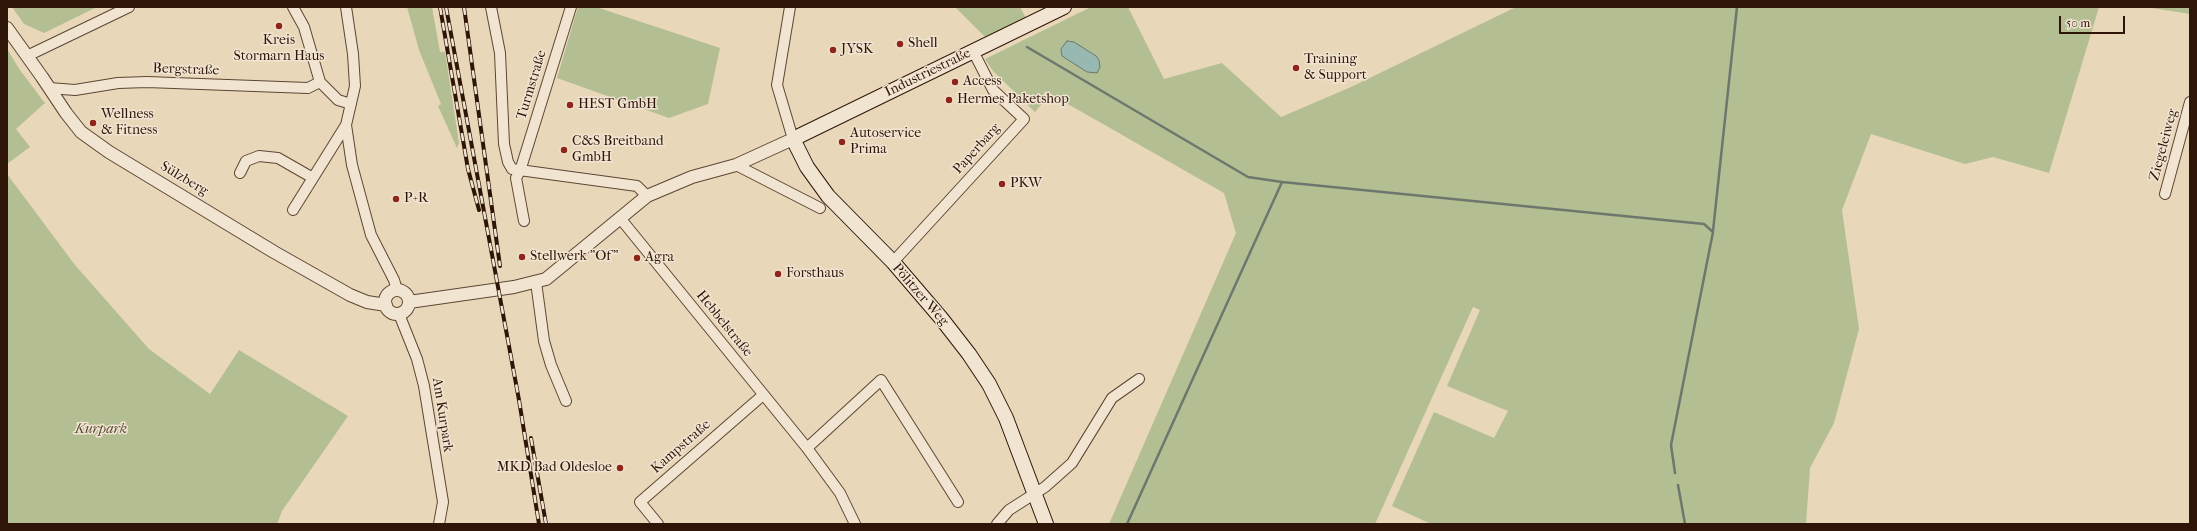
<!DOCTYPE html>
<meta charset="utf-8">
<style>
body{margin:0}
#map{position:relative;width:2197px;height:531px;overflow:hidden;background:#e9d7b9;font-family:"IM FELL French Canon",serif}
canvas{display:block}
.frame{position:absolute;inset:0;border:8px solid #2f1408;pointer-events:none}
.scale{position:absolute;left:2059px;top:16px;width:66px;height:18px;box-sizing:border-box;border:2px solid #2f1408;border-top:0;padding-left:5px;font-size:12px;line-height:14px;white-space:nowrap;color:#2f1408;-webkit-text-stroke:3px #f1e5d2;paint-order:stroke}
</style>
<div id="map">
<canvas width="2197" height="531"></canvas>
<div class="frame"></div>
<div class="scale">50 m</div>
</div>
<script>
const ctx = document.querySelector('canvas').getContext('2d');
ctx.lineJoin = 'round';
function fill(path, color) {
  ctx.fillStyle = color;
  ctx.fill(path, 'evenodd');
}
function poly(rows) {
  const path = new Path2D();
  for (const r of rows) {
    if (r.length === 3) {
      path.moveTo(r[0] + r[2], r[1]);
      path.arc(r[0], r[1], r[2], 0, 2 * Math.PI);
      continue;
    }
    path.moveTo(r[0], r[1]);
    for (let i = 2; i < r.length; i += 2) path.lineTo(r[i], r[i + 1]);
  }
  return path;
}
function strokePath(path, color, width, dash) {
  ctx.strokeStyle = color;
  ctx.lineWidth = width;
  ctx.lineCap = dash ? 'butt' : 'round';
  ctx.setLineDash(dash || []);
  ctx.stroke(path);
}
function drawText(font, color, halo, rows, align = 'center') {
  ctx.font = font + ' "IM FELL French Canon",serif';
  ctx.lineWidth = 3;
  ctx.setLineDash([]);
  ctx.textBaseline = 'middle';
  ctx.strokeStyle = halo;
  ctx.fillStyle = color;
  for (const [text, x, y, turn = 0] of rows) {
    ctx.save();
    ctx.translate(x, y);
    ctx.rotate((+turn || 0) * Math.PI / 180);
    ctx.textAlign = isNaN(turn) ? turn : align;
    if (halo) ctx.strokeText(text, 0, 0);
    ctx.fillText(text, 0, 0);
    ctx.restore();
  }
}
const green = poly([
 [12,7,97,7,44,33,24,24],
 [407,7,432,7,440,52,445,52,459,143,457,148,438,106,441,104,419,50],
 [578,7,596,7,720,48,708,104,669,118,557,78],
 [955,7,1020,7,1026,18,986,38],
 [1091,7,1128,7,1164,79,1222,63,1281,117,1351,87,1516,7,2099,7,2049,173,1993,157,1965,164,1871,134,1842,210,1859,329,1834,423,1810,468,1806,524,1431,524,1392,506,1434,412,1494,438,1508,411,1447,386,1480,310,1473,307,1375,524,1109,524,1236,233,1224,193,1045,91,1041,105,1035,112,993,71,985,59],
 [2145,7,2190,7,2190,14],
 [7,49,20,70,44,102,46,102,16,129,30,147,7,164],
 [7,174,75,265,149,349,210,394,239,350,348,416,282,511,277,524,7,524]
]);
const water = poly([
 [1067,41,1074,42,1096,56,1099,60,1100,67,1097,73,1087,72,1062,56,1061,49,1067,41]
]);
const stream = poly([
 [1027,47,1248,177,1282,182,1704,224,1713,232,1671,445,1675,473],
 [1713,231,1737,7],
 [1678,485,1685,524],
 [1127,524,1282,182]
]);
const minor = poly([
 [293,7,304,27,320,82,338,100,351,104],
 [346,7,353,54,355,86,346,125,352,165,371,235,394,280,397,290],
 [491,7,500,53,504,144,508,162,512,169,637,186,647,196],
 [790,7,777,85,793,139],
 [27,56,129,7],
 [49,88,75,90,118,83,147,82,308,88,320,82],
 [736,165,820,208],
 [240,173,246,161,259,156,278,158,313,178],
 [2165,194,2190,102],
 [293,210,346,125],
 [620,218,807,448,840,493,855,524],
 [524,221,516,178,520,171,571,7],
 [893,262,1024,119,993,90,973,51],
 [536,282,544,341,551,365,566,401],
 [399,314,417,359,424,386,443,502,439,524],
 [807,448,881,380,958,502],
 [658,524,640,502,763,395],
 [997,524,1009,510,1045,487,1072,463,1112,398,1139,379]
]);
const tertiary = poly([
 [7,28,42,77,66,113,81,132,109,152,274,252,350,295,367,302,386,305],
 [397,302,12],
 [409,302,514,287,546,279,647,196,692,177,736,165,793,139]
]);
const secondary = poly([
 [1046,524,1006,418,989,384,969,354,941,318,893,262,828,196,807,167,793,139,1064,7]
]);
const rail = poly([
 [440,7,468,169,479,210],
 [446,7,519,400,539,524],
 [464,7,500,266],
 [531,438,546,524]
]);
const markers = [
 [279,26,4,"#8f2418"],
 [900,44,4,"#8f2418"],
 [833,50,4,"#8f2418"],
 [1296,68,4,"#8f2418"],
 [955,82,4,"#8f2418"],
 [949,100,4,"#8f2418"],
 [570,105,4,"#8f2418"],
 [93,123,4,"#8f2418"],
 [842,142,4,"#8f2418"],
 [564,150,4,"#8f2418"],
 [1002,184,4,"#8f2418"],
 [396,199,4,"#8f2418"],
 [522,257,4,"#8f2418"],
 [637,258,4,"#8f2418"],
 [778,274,4,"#8f2418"],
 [620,468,4,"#8f2418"]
];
const poiNames = [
 ["Kreis",279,41,"center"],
 ["Stormarn Haus",279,57,"center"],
 ["Shell",908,44],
 ["JYSK",841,50],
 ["Training",1304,60],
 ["& Support",1304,76],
 ["Access",963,82],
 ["Hermes Paketshop",957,100],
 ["HEST GmbH",578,105],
 ["Wellness",101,115],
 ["& Fitness",101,131],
 ["Autoservice",850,134],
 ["Prima",850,150],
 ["C&S Breitband",572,142],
 ["GmbH",572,158],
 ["PKW",1010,184],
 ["P+R",404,199],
 ["Stellwerk \"Of\"",530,257],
 ["Agra",645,258],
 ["Forsthaus",786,274],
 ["MKD Bad Oldesloe",612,468,"right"]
];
const streetNames = [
 ["Bergstraße",186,70,2],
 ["Industriestraße",928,73,-26],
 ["Turmstraße",532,85,-73],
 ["Ziegeleiweg",2164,145,-75],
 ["Paperbarg",977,149,-48],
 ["Sülzberg",184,179,31],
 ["Pölitzer Weg",920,295,49],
 ["Hebbelstraße",724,324,51],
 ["Am Kurpark",442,415,81],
 ["Kampstraße",681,447,-41]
];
const parkNames = [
 ["Kurpark",101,430]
];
fill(green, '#b3bf92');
fill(water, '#97b9b1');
strokePath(water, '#6d776d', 1);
strokePath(stream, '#6d776d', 2.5);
strokePath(minor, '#5e4534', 12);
strokePath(tertiary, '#5e4534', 14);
strokePath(secondary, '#2f1408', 16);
strokePath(minor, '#f1e5d2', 10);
strokePath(tertiary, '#f1e5d2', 12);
strokePath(secondary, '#f1e5d2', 14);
strokePath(rail, '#2f1408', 4);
strokePath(rail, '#f1e5d2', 2.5, [8]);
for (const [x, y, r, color] of markers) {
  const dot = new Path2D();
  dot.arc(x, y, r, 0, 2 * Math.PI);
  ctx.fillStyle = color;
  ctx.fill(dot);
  strokePath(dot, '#f1e5d2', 1.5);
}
drawText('14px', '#2f1408', '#f1e5d2', poiNames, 'left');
drawText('14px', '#2f1408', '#f1e5d2', streetNames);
drawText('italic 14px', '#574731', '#f1e5d2', parkNames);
</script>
